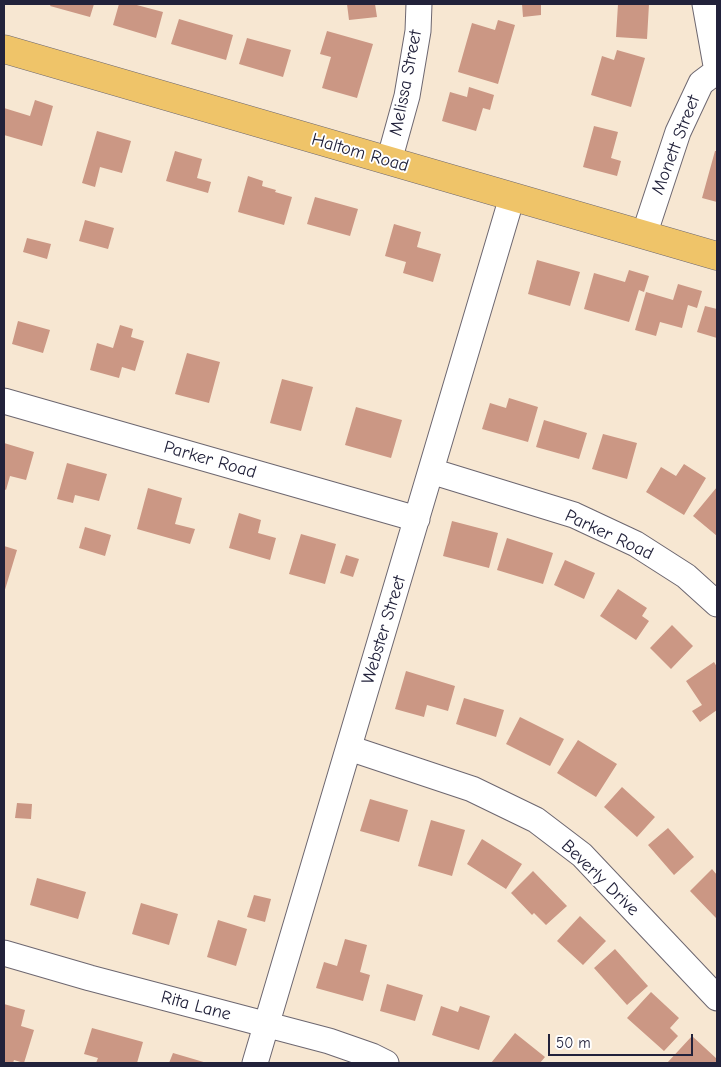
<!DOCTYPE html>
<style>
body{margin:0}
#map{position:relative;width:721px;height:1067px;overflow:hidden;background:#f7e7d2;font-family:"Comic Neue",sans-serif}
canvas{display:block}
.frame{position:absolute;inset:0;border:5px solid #22223b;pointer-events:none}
.scale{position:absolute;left:548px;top:1034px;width:145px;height:22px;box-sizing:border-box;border:2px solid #22223b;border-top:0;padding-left:6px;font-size:15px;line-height:18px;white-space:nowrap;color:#22223b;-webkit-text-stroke:4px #fff;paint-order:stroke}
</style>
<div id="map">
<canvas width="721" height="1067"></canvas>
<div class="frame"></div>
<div class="scale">50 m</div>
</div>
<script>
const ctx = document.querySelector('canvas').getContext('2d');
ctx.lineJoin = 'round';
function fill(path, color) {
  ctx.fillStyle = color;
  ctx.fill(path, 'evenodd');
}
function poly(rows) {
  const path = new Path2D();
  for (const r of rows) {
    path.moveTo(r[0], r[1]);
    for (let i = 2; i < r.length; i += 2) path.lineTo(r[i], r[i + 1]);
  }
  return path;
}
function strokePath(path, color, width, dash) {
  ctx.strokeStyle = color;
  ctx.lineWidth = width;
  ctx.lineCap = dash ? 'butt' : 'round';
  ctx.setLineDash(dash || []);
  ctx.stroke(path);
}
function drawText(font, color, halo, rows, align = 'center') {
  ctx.font = font + ' "Comic Neue",sans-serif';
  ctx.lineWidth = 4;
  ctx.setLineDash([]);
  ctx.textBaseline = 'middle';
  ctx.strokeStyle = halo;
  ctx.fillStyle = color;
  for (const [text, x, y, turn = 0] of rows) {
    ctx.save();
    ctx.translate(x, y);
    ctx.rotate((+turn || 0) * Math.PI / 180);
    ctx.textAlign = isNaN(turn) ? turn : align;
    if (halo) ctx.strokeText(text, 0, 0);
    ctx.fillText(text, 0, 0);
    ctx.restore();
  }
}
const building = poly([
 [51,4,94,4,90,17,50,6],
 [119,4,133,4,163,12,156,38,113,25],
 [347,4,375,4,377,17,349,20],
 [522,4,541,4,541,15,523,17],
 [618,4,649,4,647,39,616,37],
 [179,19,233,35,226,60,171,44],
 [498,20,515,25,498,84,458,72,472,23,495,30],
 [327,31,373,44,357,98,322,88,331,57,320,54],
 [247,38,291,50,283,77,239,64],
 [617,50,645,58,631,107,591,95,602,56,614,60],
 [469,87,494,95,490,110,483,108,476,131,442,121,450,92,467,97],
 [35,100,53,106,42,146,4,135,4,108,30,116],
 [594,126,618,132,611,158,621,161,617,176,583,167],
 [97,131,131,141,122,173,100,167,95,187,82,183],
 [175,151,202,159,197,178,211,182,208,193,166,181],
 [715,151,717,151,717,202,702,198],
 [248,176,263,181,262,186,276,190,275,192,292,197,284,225,238,212],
 [315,197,358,209,350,236,307,224],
 [85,220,114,228,108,249,79,241],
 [394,224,421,232,417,247,441,254,433,282,403,273,406,262,385,256],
 [27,238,51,244,47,259,23,252],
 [537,260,580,272,570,306,528,294],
 [629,270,649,276,644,292,639,290,629,322,584,309,594,273,625,282],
 [678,284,702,291,697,308,688,305,682,328,660,322,656,336,635,330,646,292,673,300],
 [705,306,717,309,717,338,697,332],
 [18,321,50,330,43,353,12,344],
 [120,325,133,329,131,337,144,341,135,371,122,367,119,378,90,370,97,343,113,348],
 [187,353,220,362,209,403,175,394],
 [282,379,313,387,301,431,270,423],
 [509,398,538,407,528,442,482,429,490,403,506,408],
 [356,407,402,420,391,458,345,445],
 [544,420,587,433,579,459,536,447],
 [603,434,637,443,627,479,592,469],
 [4,443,34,452,26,480,10,476,6,490,4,489],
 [67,463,107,474,99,501,75,495,73,503,57,499],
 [684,464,706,478,684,515,646,492,661,467,676,476],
 [717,487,717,536,693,516],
 [148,488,182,498,175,524,195,529,190,544,137,529],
 [239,513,261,520,258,533,276,538,270,560,229,548],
 [452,521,498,533,489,568,443,556],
 [85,527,111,535,105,556,79,548],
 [301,534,336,544,325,584,289,574],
 [507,538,553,553,543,584,497,570],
 [4,546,17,550,4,593],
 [346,555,359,559,353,577,340,573],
 [565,560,595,573,584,599,554,585],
 [618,589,647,608,642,616,649,621,636,640,600,616],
 [672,625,693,646,671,669,650,648],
 [714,662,717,667,717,710,700,722,692,711,702,705,686,681],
 [406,671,455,686,448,711,427,705,424,717,395,709],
 [464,698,504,710,496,737,456,724],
 [520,717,564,739,550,766,506,744],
 [578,740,617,764,596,797,557,773],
 [622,787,655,817,637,837,604,807],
 [370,799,408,810,399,842,360,831],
 [17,803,32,804,31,819,15,818],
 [431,820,465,830,452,876,418,866],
 [668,828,694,857,674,875,648,845],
 [482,839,522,864,506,889,467,864],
 [712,869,717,875,716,918,690,891],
 [533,871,567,906,546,925,534,913,532,915,511,893],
 [37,878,86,892,78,919,30,905],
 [254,895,271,899,265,922,247,917],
 [141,903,178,914,169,945,132,934],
 [580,916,606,941,583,965,557,941],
 [218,920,247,929,236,966,207,957],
 [345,939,367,945,360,972,370,975,363,1001,316,988,324,962,337,966],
 [615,949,648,986,627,1005,594,968],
 [387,984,423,995,415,1021,380,1011],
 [651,992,679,1018,670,1028,678,1036,664,1051,627,1018],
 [4,1004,25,1010,21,1026,34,1030,24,1063,14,1060,13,1063,4,1063],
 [441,1006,458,1012,460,1006,490,1016,479,1050,432,1035],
 [92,1028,143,1042,137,1063,96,1063,98,1058,84,1054],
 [515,1033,545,1057,540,1063,491,1063],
 [692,1036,717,1059,717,1063,667,1063],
 [173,1053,207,1063,169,1063]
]);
const minor = poly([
 [705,4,717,71],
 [389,161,407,96,418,31,419,4],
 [644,235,678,132,701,83,717,71],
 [4,401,417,519],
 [431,471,574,515,636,544,686,576,717,604],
 [349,748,472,789,536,820,582,855,717,998],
 [4,953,90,978,329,1041,372,1056,386,1063],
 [255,1063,512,197]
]);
const major = poly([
 [4,49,717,256]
]);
const streetNames = [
 ["Melissa Street",406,83,-79],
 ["Monett Street",676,145,-69],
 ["Haltom Road",360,153,16],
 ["Parker Road",210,460,16],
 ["Parker Road",609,535,25],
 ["Webster Street",384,630,-73],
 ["Beverly Drive",600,878,44],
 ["Rita Lane",196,1006,15]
];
fill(building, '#cb9784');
strokePath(minor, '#6d6770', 27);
strokePath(major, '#6d6770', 29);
strokePath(minor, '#fff', 25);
strokePath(major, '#efc469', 28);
drawText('18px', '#22223b', '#fff', streetNames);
</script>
